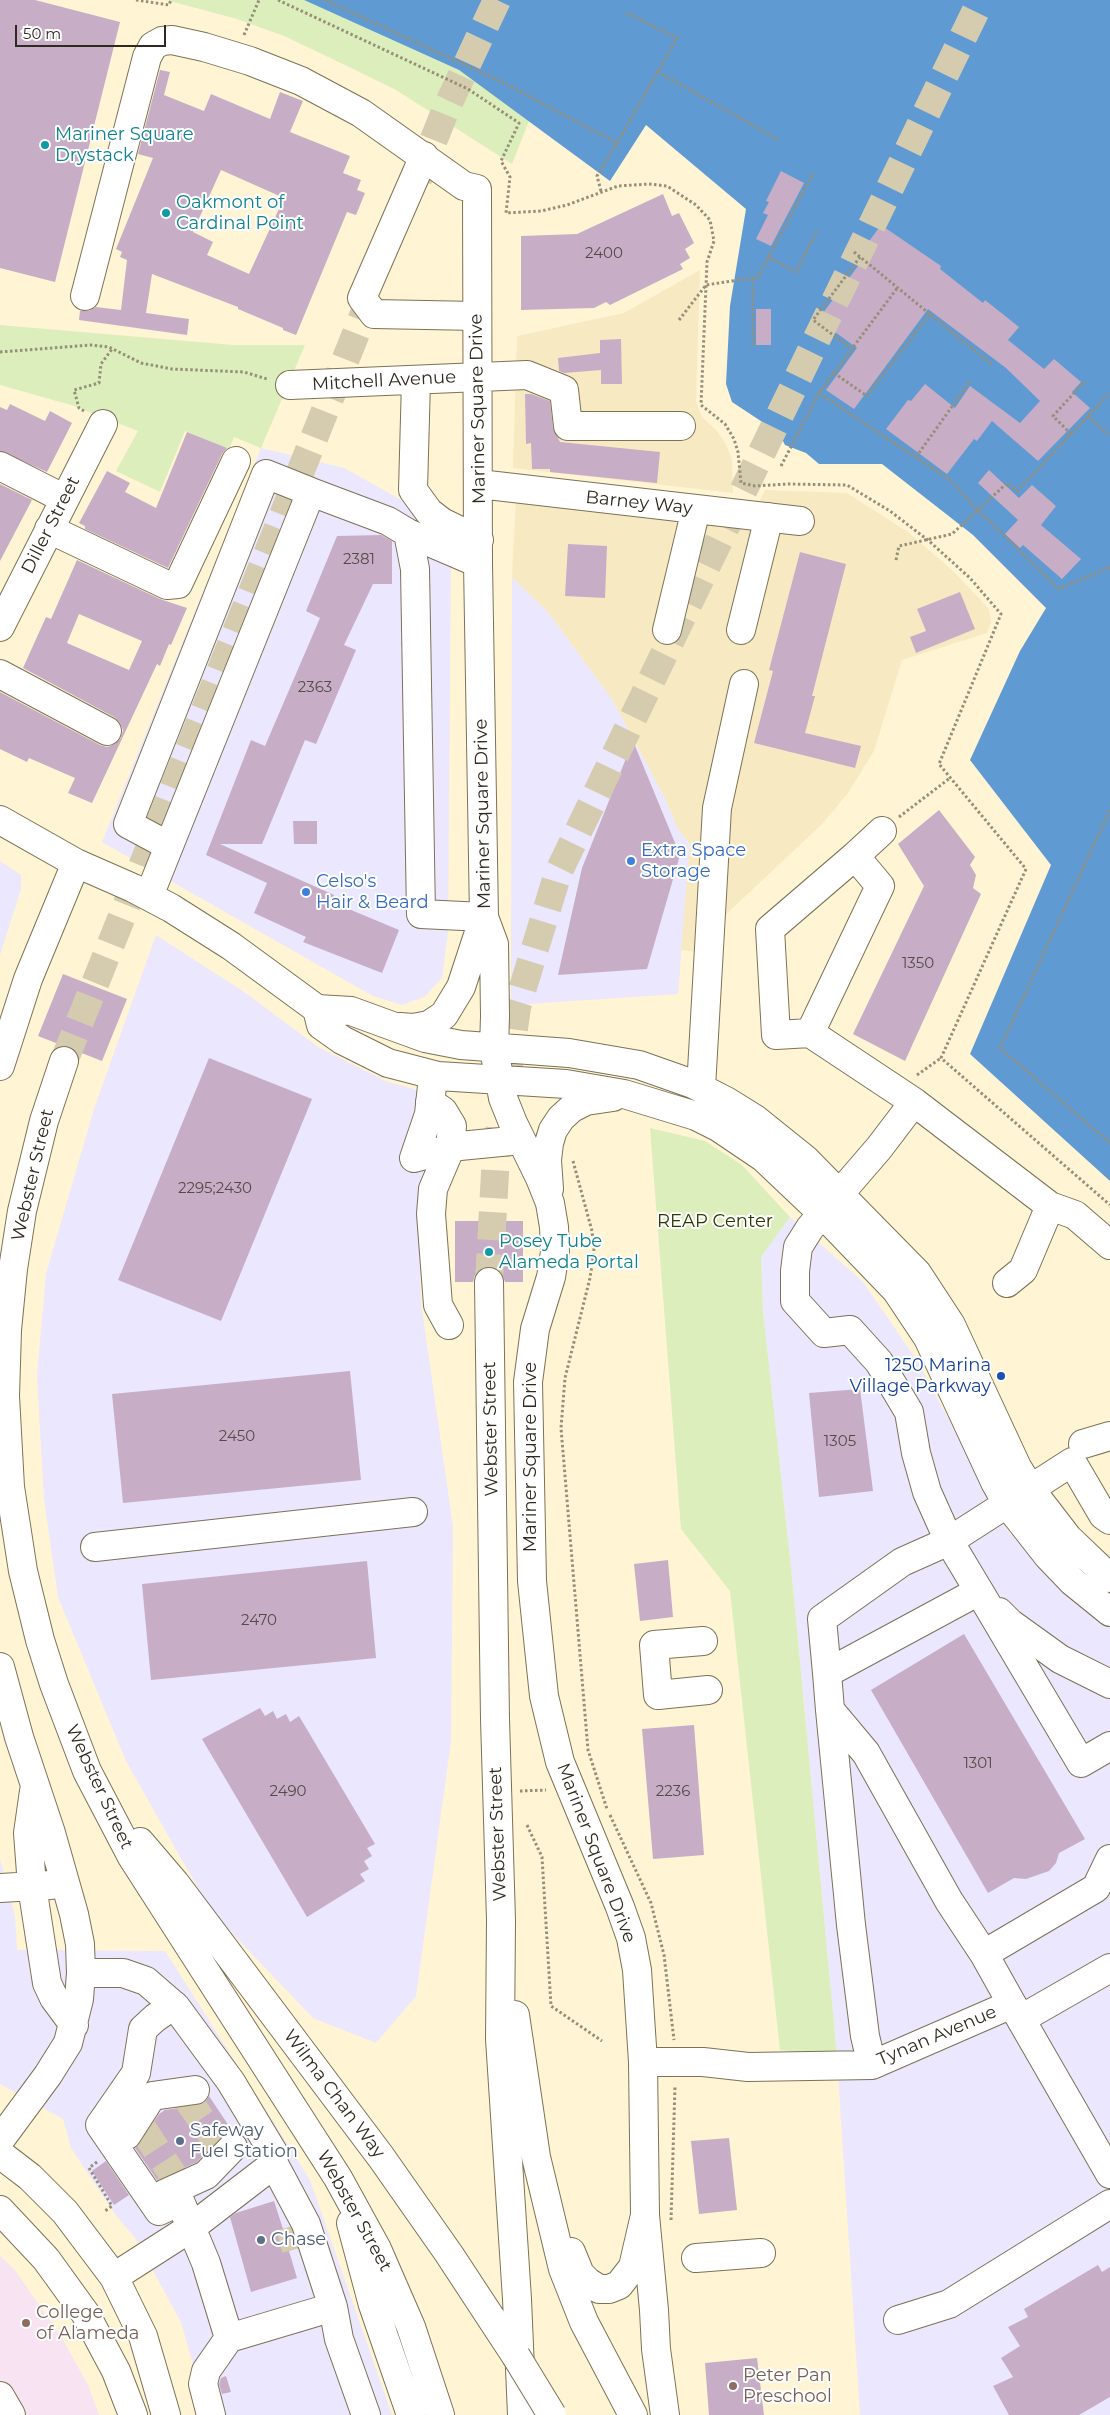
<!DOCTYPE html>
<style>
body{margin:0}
#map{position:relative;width:1110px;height:2415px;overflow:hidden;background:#fff4d4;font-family:Montserrat,sans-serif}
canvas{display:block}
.scale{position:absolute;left:15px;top:25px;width:151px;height:22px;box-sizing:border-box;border:2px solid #2e2a1e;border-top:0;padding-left:6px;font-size:15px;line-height:18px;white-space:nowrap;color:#2e2a1e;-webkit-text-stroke:4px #fff;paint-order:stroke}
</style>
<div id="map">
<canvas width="1110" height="2415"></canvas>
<div class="scale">50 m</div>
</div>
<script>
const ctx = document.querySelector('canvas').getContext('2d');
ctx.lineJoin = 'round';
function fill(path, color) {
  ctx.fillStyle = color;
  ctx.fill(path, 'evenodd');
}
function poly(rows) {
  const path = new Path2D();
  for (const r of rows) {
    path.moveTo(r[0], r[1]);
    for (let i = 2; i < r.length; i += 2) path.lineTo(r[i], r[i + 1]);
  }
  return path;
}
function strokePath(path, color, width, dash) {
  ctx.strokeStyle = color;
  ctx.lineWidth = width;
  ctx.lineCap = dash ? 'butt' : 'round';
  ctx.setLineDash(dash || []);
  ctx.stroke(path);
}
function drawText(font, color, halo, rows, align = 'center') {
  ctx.font = font + ' Montserrat,sans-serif';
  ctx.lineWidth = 4;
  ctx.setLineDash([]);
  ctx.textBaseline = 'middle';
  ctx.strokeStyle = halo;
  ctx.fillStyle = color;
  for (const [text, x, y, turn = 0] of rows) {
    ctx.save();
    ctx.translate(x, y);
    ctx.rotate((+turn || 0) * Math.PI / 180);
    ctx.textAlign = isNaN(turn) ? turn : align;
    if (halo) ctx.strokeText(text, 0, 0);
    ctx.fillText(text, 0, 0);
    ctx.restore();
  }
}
const commercial = poly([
 [261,448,344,468,405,502,451,545,448,932,442,978,424,997,402,1005,373,996,102,842],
 [512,577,548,612,612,699,665,798,678,829,690,844,678,994,511,1005],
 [0,861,21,875,21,889,0,955],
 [156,935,247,994,318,1047,388,1082,442,1097,467,1123,444,1154,418,1212,421,1303,453,1527,451,1741,416,1996,376,2043,313,2018,211,1911,126,1761,58,1597,44,1498,37,1376,46,1274,94,1109],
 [790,1217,863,1282,918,1362,1008,1531,1083,1610,1110,1625,1110,2415,860,2415,837,2056,792,1577,763,1311,761,1257],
 [0,1859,15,1916,17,1950,165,1951,310,2180,392,2415,204,2415,198,2381,181,2322,135,2238,115,2214,71,2148,63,2119,0,2084]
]);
const built = poly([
 [700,270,696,402,702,417,716,430,726,444,732,460,733,493,513,468,517,336,624,313],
 [765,490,847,493,908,532,953,571,989,609,991,623,987,633,902,660,874,751,848,793,822,824,717,923,720,955,681,950,690,844,678,829,665,798,612,699,548,612,512,577,516,497,748,525]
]);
const education = poly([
 [0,2256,14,2269,62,2338,88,2385,99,2415,0,2415]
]);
const green = poly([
 [166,0,304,0,459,70,529,121,512,164,396,90,343,64,284,36,237,19],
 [0,325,233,345,305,345,261,448,234,437,229,449,185,431,160,492,116,471,138,431,71,405,0,385],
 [650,1128,705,1141,742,1165,790,1217,761,1257,763,1311,792,1577,837,2056,780,2050,730,1591,681,1529]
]);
const water = poly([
 [304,0,1110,0,1110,1181,970,1054,1051,865,970,760,1020,651,1046,608,973,535,882,464,819,464,806,453,785,445,779,433,732,402,726,384,730,306,746,209,646,125,610,181,459,70]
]);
const building = poly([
 [0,0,35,0,120,22,55,282,0,268],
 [160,70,170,72,164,95,204,111,211,94,270,119,280,92,303,101,290,132,350,156,343,173,361,180,357,190,365,193,356,215,347,212,296,335,283,330,283,328,238,309,238,307,152,274,146,313,189,319,187,335,79,320,80,311,89,311,96,307,121,310,127,260,120,257,122,252,116,249,153,158,138,154],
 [221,170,284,198,249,274,207,255,213,242,193,232],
 [781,171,804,183,771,246,756,239,768,215,763,213,769,202,766,201],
 [663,194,672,216,679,213,694,243,685,249,690,258,680,264,683,269,610,305,606,302,594,308,521,310,521,236,577,234],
 [881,225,941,266,940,269,983,303,985,300,1019,327,1008,340,1044,369,1054,359,1081,382,1072,392,1090,408,1038,461,992,421,977,441,974,439,947,474,886,429,908,400,911,401,925,384,955,408,970,386,1020,423,1040,401,1006,368,928,309,854,409,826,390,857,348,824,324,829,317,823,313,864,258,859,255],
 [756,309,771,309,771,345,756,345],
 [621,339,622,384,601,384,601,370,564,373,559,371,558,358,600,353,600,340],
 [525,394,531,394,550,401,553,428,560,442,660,452,657,483,550,472,550,469,532,469,531,443,526,444],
 [10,404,45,421,50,411,72,423,47,472,0,451,0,407,7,410],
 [187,432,227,448,222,454,168,568,85,529,85,526,79,523,107,471,130,483,125,492,156,508],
 [989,470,1019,498,1032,485,1056,506,1041,525,1081,559,1062,579,1023,545,1020,548,1005,534,1018,520,978,483],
 [0,484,32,500,0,561],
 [381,535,392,541,392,584,373,584,344,645,356,650,316,744,305,740,262,844,220,844,334,895,332,902,399,930,382,973,303,942,306,937,254,913,267,883,206,855,251,740,265,746,320,618,306,611,337,536],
 [568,544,607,546,605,598,565,596],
 [800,552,846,564,812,696,815,696,805,733,861,746,855,768,754,743,773,671,769,670],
 [77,560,160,599,187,608,171,645,169,644,160,666,157,664,92,803,68,793,75,778,29,758,27,762,0,749,0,692,100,745,107,747,115,744,121,738,123,730,120,723,114,717,23,668,46,617,51,619],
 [79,614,142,641,129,670,67,643],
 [960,592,975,629,916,653,910,637,926,631,917,609],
 [633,741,680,855,647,969,558,975,582,868],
 [939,810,975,857,970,865,976,875,973,888,981,894,905,1061,853,1034,924,886,898,844],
 [293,821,317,821,317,844,294,844],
 [63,974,127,999,102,1061,38,1036],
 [209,1058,312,1099,221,1321,118,1280],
 [455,1221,523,1221,523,1282,505,1282,502,1274,497,1269,489,1266,481,1269,475,1275,473,1282,455,1282],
 [350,1371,361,1480,123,1503,112,1394],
 [860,1389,873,1491,819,1497,809,1393],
 [668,1560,673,1617,640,1621,634,1564],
 [367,1561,376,1658,151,1680,142,1584],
 [964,1634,1085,1839,1059,1853,1056,1863,1049,1871,1026,1879,1014,1878,988,1893,871,1690],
 [260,1708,265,1716,273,1711,277,1719,286,1714,290,1722,299,1716,375,1844,367,1848,372,1856,364,1861,369,1869,360,1874,365,1881,307,1917,202,1739],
 [694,1725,704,1855,653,1859,642,1729],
 [209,2096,233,2132,222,2136,197,2162,157,2180,135,2148,159,2114,165,2110,198,2105,205,2102],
 [729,2138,737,2210,699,2214,691,2141],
 [106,2161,129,2195,114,2205,92,2171],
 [274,2201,283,2229,290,2227,297,2248,289,2251,297,2278,251,2292,230,2217,236,2213],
 [1098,2265,1102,2272,1110,2267,1110,2397,1079,2415,1009,2415,993,2386,1013,2377,1001,2358,1020,2346,1008,2327,1028,2317,1024,2309],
 [757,2358,764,2415,709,2415,705,2363],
 [226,2376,231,2392,222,2394,219,2384,221,2378]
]);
const minorTunnel = poly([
 [185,2096,225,2153],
 [141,2126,179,2184],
 [290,2227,296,2249]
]);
const majorTunnel = poly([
 [418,179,446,109,497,0],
 [64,1061,375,286],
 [508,1071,517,1007,558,873,981,0],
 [489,1282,496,1155,501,1119]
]);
const path = poly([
 [136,0,169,5,171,0],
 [278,0,468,89,519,123,501,161,510,177,506,213,541,211,567,205,618,186,649,184,667,186,696,205,710,220,714,241,707,262,701,405,725,424,734,439,738,452,741,483,755,486,788,484,847,485,890,511,929,541,970,578,1001,614,939,764,1026,869,941,1058,1110,1205],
 [325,0,504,83,617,143,677,38,625,12],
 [244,35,259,0],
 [658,72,779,140],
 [601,191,597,176,617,143],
 [854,252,992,365],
 [768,257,796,272,817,231],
 [753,278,753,347],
 [679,320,706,285,758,277,814,172],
 [852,349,813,320,860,257],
 [0,352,91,345,109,347,141,363,172,369,244,372,267,379],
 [834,373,867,396,930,314],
 [819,393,950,480,978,510,1007,483,1017,491,1110,393],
 [84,411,79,408,74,390,99,383,101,364,112,349],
 [1088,416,1110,436],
 [1071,434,1053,416,1085,381],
 [916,457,971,380],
 [781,466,819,393,898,287],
 [896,560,899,546,952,534,978,510,1059,589,1110,567],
 [1110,810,1000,1048,1110,1143],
 [899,817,950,778],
 [917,1075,941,1058],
 [573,1161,592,1231,594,1251,590,1278,565,1378,561,1428,588,1750,607,1809],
 [520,1791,546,1790],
 [610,1815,651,1903,664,1955,674,2040],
 [527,1825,542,1857,551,2006,602,2041],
 [97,2162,89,2168,112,2206,105,2211],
 [671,2220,675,2086]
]);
const minor = poly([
 [424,156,362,298,374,314,477,316],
 [85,296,147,57,153,46,162,41,172,40,204,47,250,61,301,81,361,113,464,186,477,189,478,563,484,917,494,944,495,1016,494,1049,503,1098,513,1123,540,1178,550,1203,554,1227,555,1252,551,1277,535,1329,528,1382,532,1581,544,1696,560,1762,620,1907,631,1938,637,1970,643,2062,645,2215,654,2310,656,2349,665,2415],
 [416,381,413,490,429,512,442,522,479,540],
 [290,385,527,375,564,390,568,426,681,426],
 [0,466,65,499],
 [479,484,800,521],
 [311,492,388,521,408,533],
 [49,529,167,585,178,584,236,461],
 [478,563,408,533,415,569,421,914,484,917],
 [0,627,103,424],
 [667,630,696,509],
 [741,630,769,517],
 [0,674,107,731],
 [0,820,76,863,133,888,171,908,231,946,317,1009,351,1011,425,1038,461,1045,569,1053,639,1065,693,1084,726,1101,755,1119,806,1160,917,1273,951,1325,1017,1467,1031,1490,1068,1538,1110,1578],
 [855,856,882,831],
 [149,896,169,846,311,492,266,474,128,824,169,846],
 [317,1009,321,1025,342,1040,388,1063,438,1076,566,1084,624,1094,696,1116,718,1127,764,1158,822,1213,896,1290,928,1338,995,1482,1008,1505,1048,1556,1073,1582,1110,1612],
 [400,1027,413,1028,429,1025,444,1015,461,987,484,917],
 [810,1033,776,1035,770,929,855,856,880,886,810,1033,914,1102,879,1148,810,1228,798,1247,795,1271,795,1301,824,1333,850,1330,879,1362,909,1412,916,1453,927,1492,949,1541,1072,1462,1103,1515,1110,1520],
 [0,1066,28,979,76,863],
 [701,1088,717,808,744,684],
 [430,1102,443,1111,452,1126,450,1149,433,1189,431,1214,438,1305,449,1325],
 [914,1102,1050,1206,1075,1215,1110,1245],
 [414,1158,460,1146,521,1140],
 [414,1158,429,1114,432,1086],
 [549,1189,547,1160,549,1143,553,1130,561,1118,572,1108,586,1101,613,1097],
 [1007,1283,1023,1270,1050,1206],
 [1083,1444,1110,1436],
 [95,1547,413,1512],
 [979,1591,1081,1763,1110,1746],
 [999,1612,1010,1623,1060,1659,1110,1684],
 [703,1641,654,1645,658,1695,708,1690],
 [0,1667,19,1737,51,1833,74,1914,80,1944,81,1973,79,1999,68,2043,48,2075,0,2140],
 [827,1673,979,1591,949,1541,902,1562,822,1619,827,1673,830,1710,851,1925,865,2036,872,2065],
 [34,1791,28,1833,32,1886,47,1983,54,1998,74,2025],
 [0,1888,51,1885],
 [984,1954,1096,1888,1110,1859],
 [81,1973,123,1973,146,1981,176,2007,231,2082,273,2152,274,2164,192,2227,114,2277],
 [1012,2004,1110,2174],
 [174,2005,155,2018,143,2029,136,2073,100,2125,159,2211,180,2201,206,2263,229,2338],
 [1021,2019,1110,1968],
 [643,2062,703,2062,748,2067,872,2065,1012,2004,984,1954,949,1901,866,1753,830,1710],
 [127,2135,152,2096,195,2090],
 [0,2154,30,2177,65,2212,114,2277,143,2336,166,2415],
 [274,2164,306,2224,333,2307,339,2339,366,2415],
 [164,2194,206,2175,233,2147],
 [0,2210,46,2259,85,2313,116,2371,133,2415],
 [696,2258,761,2253],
 [898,2320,949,2304,1110,2204],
 [0,2396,11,2415],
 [211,2415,203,2384,206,2371,229,2338,333,2307]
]);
const major = poly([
 [64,1061,44,1121,22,1211,13,1269,7,1330,5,1396,10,1487,23,1571,40,1640,54,1684,87,1771,132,1857,338,2178,377,2249,411,2327,440,2415],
 [489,1282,495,1719,501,1920,500,2039,517,2299,522,2415],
 [140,1842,175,1883,381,2157,449,2254,516,2356],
 [515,2015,536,2157,563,2269,584,2322,633,2415],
 [351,2223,373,2305,411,2415],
 [571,2252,580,2274,588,2282,599,2289,609,2289,619,2285,633,2267,645,2215]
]);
const majorBridge = poly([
 [516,2356,552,2415]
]);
const markers = [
 [45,145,5,"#0f9aa8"],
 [166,213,5,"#0f9aa8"],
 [631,861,5,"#3f7fe0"],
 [306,892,5,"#3f7fe0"],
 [489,1252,5,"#0f9aa8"],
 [1001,1376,5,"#1a4fb4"],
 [180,2141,5,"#5c6f8a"],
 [261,2240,5,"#5c6f8a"],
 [26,2323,5,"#8d6e63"],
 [733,2386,5,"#8d6e63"]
];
const numberNames = [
 ["2400",604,254],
 ["2381",359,560],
 ["2363",315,688],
 ["1350",918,964],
 ["2295;2430",215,1189],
 ["2450",237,1437],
 ["1305",840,1442],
 ["2470",259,1621],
 ["1301",978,1764],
 ["2490",288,1792],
 ["2236",673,1792]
];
const cultureNames = [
 ["Mariner Square",55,135],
 ["Drystack",55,156],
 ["Oakmont of",176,203],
 ["Cardinal Point",176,224],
 ["Posey Tube",499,1242],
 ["Alameda Portal",499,1263]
];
const streetNames = [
 ["Mitchell Avenue",384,381,-3],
 ["Mariner Square Drive",478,409,-91],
 ["Barney Way",639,503,6],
 ["Diller Street",51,525,-63],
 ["Mariner Square Drive",483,814,-91],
 ["Webster Street",33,1175,-77],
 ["Webster Street",491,1429,-91],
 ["Mariner Square Drive",531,1457,-90],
 ["Webster Street",99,1787,65],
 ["Webster Street",498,1834,-92],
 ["Mariner Square Drive",596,1853,69],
 ["Tynan Avenue",937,2036,-23],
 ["Wilma Chan Way",334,2094,53],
 ["Webster Street",354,2211,61]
];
const shopNames = [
 ["Extra Space",641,851],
 ["Storage",641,872],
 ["Celso's",316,882],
 ["Hair & Beard",316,903]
];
const parkNames = [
 ["REAP Center",715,1222]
];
const transitNames = [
 ["1250 Marina",991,1366],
 ["Village Parkway",991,1387]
];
const serviceNames = [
 ["Safeway",190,2131],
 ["Fuel Station",190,2152],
 ["Chase",271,2240]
];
const educationNames = [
 ["College",36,2313],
 ["of Alameda",36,2334],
 ["Peter Pan",743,2376],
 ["Preschool",743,2397]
];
fill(commercial, '#eae7fe');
fill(built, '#f7eac2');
fill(education, '#f8e3f2');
fill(green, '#dceebb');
fill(water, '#5f9bd2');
fill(building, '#c7aec6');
strokePath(minorTunnel, '#d5ccb0', 28, [28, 14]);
strokePath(majorTunnel, '#d5ccb0', 28, [28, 14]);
strokePath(minor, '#7c7255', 30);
strokePath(major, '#7c7255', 30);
strokePath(path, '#968f79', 3, [2.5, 2.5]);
strokePath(minor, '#fff', 28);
strokePath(major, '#fff', 28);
strokePath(majorBridge, '#7c7255', 30, []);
strokePath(majorBridge, '#fff', 28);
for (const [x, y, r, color] of markers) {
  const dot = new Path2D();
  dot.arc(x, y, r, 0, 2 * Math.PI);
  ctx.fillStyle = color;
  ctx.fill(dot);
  strokePath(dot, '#fff', 2);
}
drawText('15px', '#544b48', null, numberNames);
drawText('18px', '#0d838f', '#fff', cultureNames, 'left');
drawText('18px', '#2e2a1e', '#fff', streetNames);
drawText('18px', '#366cbe', '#fff', shopNames, 'left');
drawText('18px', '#2b3a01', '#fff', parkNames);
drawText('18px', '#164399', '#fff', transitNames, 'right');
drawText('18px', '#4e5e75', '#fff', serviceNames, 'left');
drawText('18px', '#785e54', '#fff', educationNames, 'left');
</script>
